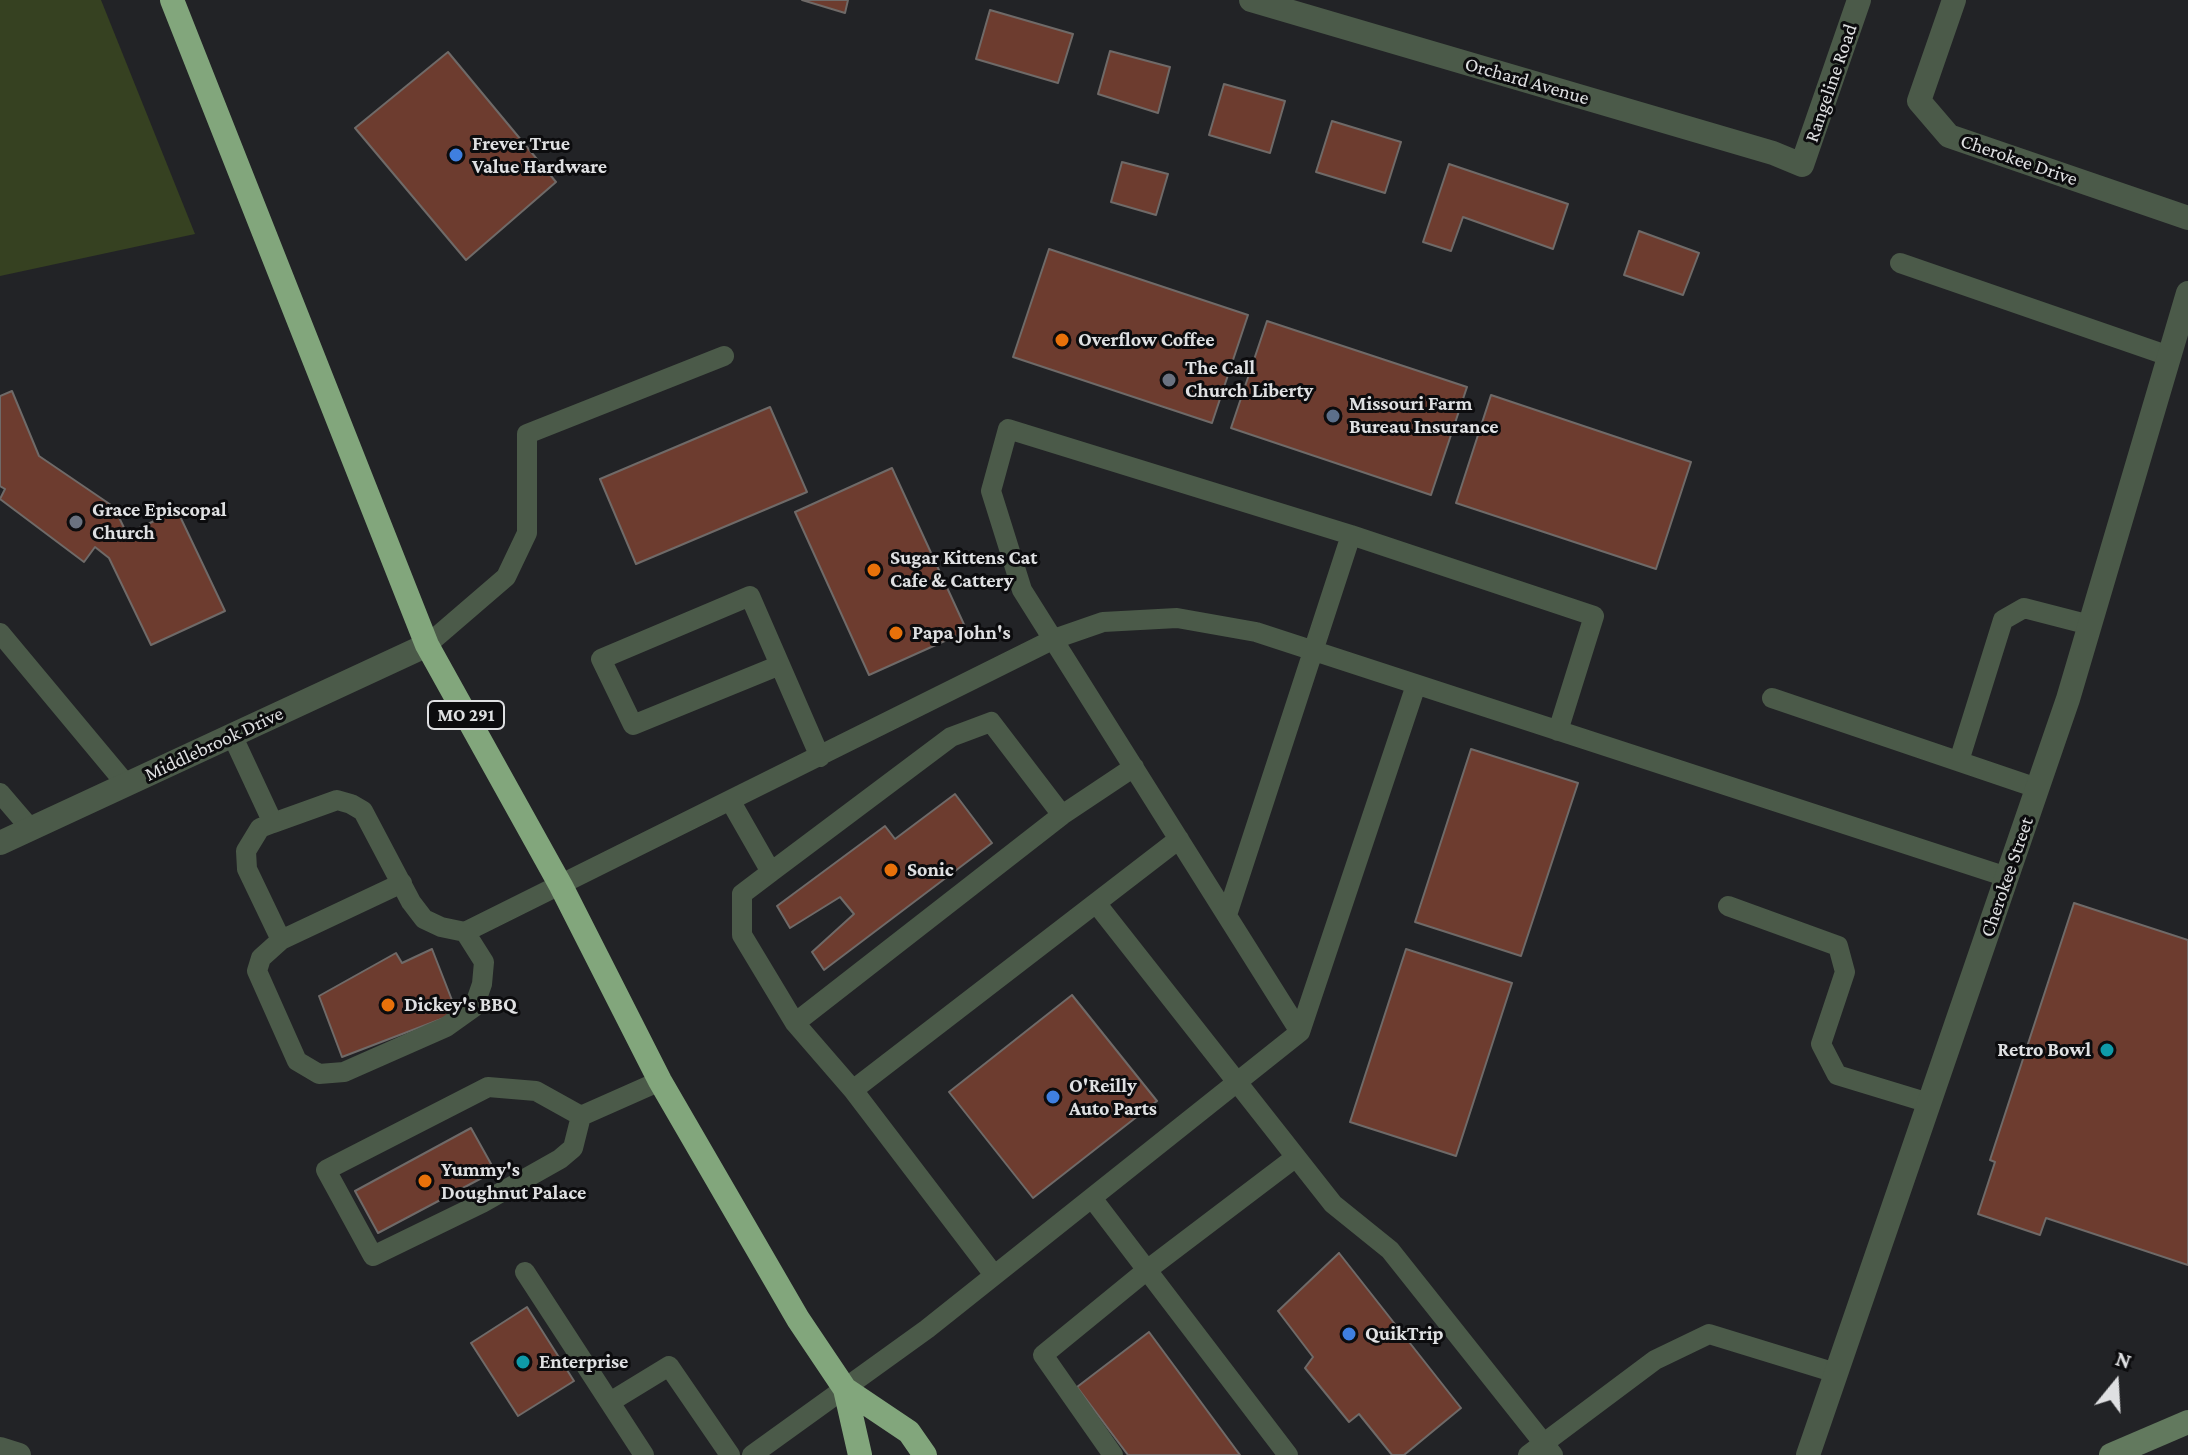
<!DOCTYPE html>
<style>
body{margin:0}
#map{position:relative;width:2188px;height:1455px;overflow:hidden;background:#222326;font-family:"Crimson Pro",serif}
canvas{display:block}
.north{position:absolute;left:2076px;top:1343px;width:80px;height:80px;-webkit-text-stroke:6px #0c0c0e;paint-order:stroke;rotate:18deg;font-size:22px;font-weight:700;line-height:32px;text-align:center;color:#dfe0e2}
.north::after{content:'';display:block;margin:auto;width:28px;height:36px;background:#dfe0e2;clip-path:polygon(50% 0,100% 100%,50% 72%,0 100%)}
</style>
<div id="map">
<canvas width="2188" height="1455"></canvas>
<div class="north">N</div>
</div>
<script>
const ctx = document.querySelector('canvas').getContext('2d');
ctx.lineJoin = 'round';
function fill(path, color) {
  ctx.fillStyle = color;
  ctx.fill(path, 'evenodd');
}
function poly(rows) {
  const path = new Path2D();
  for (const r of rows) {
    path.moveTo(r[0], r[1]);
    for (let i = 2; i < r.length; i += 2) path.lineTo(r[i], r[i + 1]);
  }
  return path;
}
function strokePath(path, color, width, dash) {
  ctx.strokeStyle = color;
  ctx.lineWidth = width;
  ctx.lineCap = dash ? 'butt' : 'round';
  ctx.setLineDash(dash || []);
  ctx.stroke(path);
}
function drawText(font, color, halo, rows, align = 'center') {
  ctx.font = font + ' "Crimson Pro",serif';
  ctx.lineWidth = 6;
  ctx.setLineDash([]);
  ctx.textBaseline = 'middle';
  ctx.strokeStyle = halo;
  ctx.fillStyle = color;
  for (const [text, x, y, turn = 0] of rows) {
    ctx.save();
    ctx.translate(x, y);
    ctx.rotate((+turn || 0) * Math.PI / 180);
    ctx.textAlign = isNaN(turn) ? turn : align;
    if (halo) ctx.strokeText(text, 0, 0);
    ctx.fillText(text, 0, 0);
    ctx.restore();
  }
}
const green = poly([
 [0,0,101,0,195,234,0,276]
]);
const building = poly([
 [802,0,848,0,845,13,802,0],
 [990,10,1073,34,1058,83,976,59,990,10],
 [1110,51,1170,67,1158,113,1098,94,1110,51],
 [448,52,556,182,466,260,355,128,448,52],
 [1224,84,1285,101,1270,153,1209,135,1224,84],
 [1332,121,1401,142,1385,193,1316,172,1332,121],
 [1122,162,1168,174,1156,215,1111,202,1122,162],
 [1449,164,1568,204,1553,249,1463,217,1451,251,1423,242,1449,164],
 [1639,231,1699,253,1683,295,1624,275,1639,231],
 [1049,249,1248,315,1212,423,1013,357,1049,249],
 [1267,321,1467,387,1431,495,1231,428,1267,321],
 [12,391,39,456,114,507,127,534,177,510,225,611,151,645,109,558,95,547,84,562,0,499,5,489,0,486,0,396,12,391],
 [1491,395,1691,462,1656,569,1456,503,1491,395],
 [770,407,807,492,636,564,600,479,770,407],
 [892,468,967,631,869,675,795,512,892,468],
 [1471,749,1578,783,1521,956,1415,922,1471,749],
 [955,794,992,843,824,970,812,952,854,914,840,897,790,928,777,906,885,826,895,839,955,794],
 [2074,903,2188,940,2188,1265,2046,1218,2040,1235,1978,1214,1995,1162,1990,1160,2074,903],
 [432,949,457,1013,342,1057,319,996,396,953,402,963,432,949],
 [1406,949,1512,983,1456,1156,1350,1122,1406,949],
 [1072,995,1157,1101,1033,1198,949,1092,1072,995],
 [471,1128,495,1171,378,1233,355,1191,471,1128],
 [1339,1253,1461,1408,1404,1455,1392,1455,1359,1414,1349,1422,1305,1368,1313,1357,1278,1311,1339,1253],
 [527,1307,574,1381,518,1416,471,1343,527,1307],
 [1149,1332,1240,1455,1128,1455,1077,1387,1149,1332]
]);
const lane = poly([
 [1900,263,2169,356],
 [1351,535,1008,429,991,491,1022,590,1300,1032,1416,685],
 [0,633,126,784],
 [427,645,506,577,527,533,527,434,724,356],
 [780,665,633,725,601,659,750,596,820,757],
 [1772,698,2037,788],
 [232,735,273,823,337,800,351,804,363,811,411,902,424,919,441,927,465,932,1054,639,1103,622,1177,618,1256,632,2007,877],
 [1959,761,2003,620,2024,608,2090,625],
 [0,793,30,828],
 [731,802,771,872,951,737,991,722,1062,815,795,1023,742,935,742,894,771,872],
 [1062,815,1134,767],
 [273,823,260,828,246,851,247,869,281,940],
 [402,883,281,940,261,958,257,971,297,1061,319,1074,344,1072,446,1027,474,1007,482,984,484,962,465,932],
 [1096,903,1333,1204,1390,1250,1553,1455],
 [1728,906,1838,946,1845,972,1821,1044,1837,1075,1929,1103],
 [1227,915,1351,535,1594,616,1558,731],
 [795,1023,853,1090],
 [488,1087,536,1091,581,1116,573,1148,560,1159,482,1203,373,1256,326,1170,488,1087],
 [581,1116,660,1081],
 [1092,1198,1288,1455],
 [525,1272,644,1455],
 [994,1275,853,1090,1179,839],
 [610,1402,669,1366,730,1455],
 [752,1455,927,1329,1300,1032],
 [1113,1455,1043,1355,1147,1270,1296,1157],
 [1528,1455,1655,1360,1709,1334,1836,1373]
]);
const street = poly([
 [1251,0,1773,153,1802,165,1859,0],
 [1954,0,1919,101,1949,136,2188,218],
 [0,843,427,645],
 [0,1449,19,1455],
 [1808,1455,2068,699,2188,293]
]);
const secondary = poly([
 [2111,1455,2188,1422]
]);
const highway = poly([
 [172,0,427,645,561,886,660,1081,798,1319,845,1389,860,1455],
 [845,1389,909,1432,925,1455]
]);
const markers = [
 [456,155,8,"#3f7fe0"],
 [1062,340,8,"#e8710a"],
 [1169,380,8,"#6b7280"],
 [1333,416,8,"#5c6f8a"],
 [76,522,8,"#6b7280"],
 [874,570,8,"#e8710a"],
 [896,633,8,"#e8710a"],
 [891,870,8,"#e8710a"],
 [388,1005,8,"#e8710a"],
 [2107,1050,8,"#0f9aa8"],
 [1053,1097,8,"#3f7fe0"],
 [425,1181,8,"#e8710a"],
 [1349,1334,8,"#3f7fe0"],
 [523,1362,8,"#0f9aa8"]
];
const shields = [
 [466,715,76]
];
const shieldNames = [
 ["MO 291",466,715]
];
const streetNames = [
 ["Orchard Avenue",1527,81,16],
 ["Rangeline Road",1831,83,-71],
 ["Cherokee Drive",2019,160,19],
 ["Middlebrook Drive",214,744,-25],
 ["Cherokee Street",2007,877,-71]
];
const poiNames = [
 ["Frever True",472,144],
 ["Value Hardware",472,167],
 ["Overflow Coffee",1078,340],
 ["The Call",1185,368],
 ["Church Liberty",1185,391],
 ["Missouri Farm",1349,404],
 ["Bureau Insurance",1349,427],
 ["Grace Episcopal",92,510],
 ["Church",92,533],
 ["Sugar Kittens Cat",890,558],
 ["Cafe & Cattery",890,581],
 ["Papa John's",912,633],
 ["Sonic",907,870],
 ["Dickey's BBQ",404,1005],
 ["Retro Bowl",2091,1050,"right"],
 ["O'Reilly",1069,1086],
 ["Auto Parts",1069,1109],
 ["Yummy's",441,1170],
 ["Doughnut Palace",441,1193],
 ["QuikTrip",1365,1334],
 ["Enterprise",539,1362]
];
fill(green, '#364121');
fill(building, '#6d3c2f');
strokePath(building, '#6f6a68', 2);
strokePath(lane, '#4b5a49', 20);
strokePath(street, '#4b5a49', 24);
strokePath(secondary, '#62795e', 24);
strokePath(highway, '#82a67c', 24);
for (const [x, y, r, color] of markers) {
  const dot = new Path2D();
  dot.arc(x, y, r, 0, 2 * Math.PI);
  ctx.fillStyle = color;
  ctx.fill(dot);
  strokePath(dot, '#0c0c0e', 3);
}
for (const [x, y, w] of shields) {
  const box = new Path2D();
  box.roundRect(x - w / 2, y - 14, w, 28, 6);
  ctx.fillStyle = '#0c0c0e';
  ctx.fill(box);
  strokePath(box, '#dfe0e2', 2);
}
drawText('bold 18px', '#dfe0e2', null, shieldNames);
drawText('20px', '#dfe0e2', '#0c0c0e', streetNames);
drawText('bold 20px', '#dfe0e2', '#0c0c0e', poiNames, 'left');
</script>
